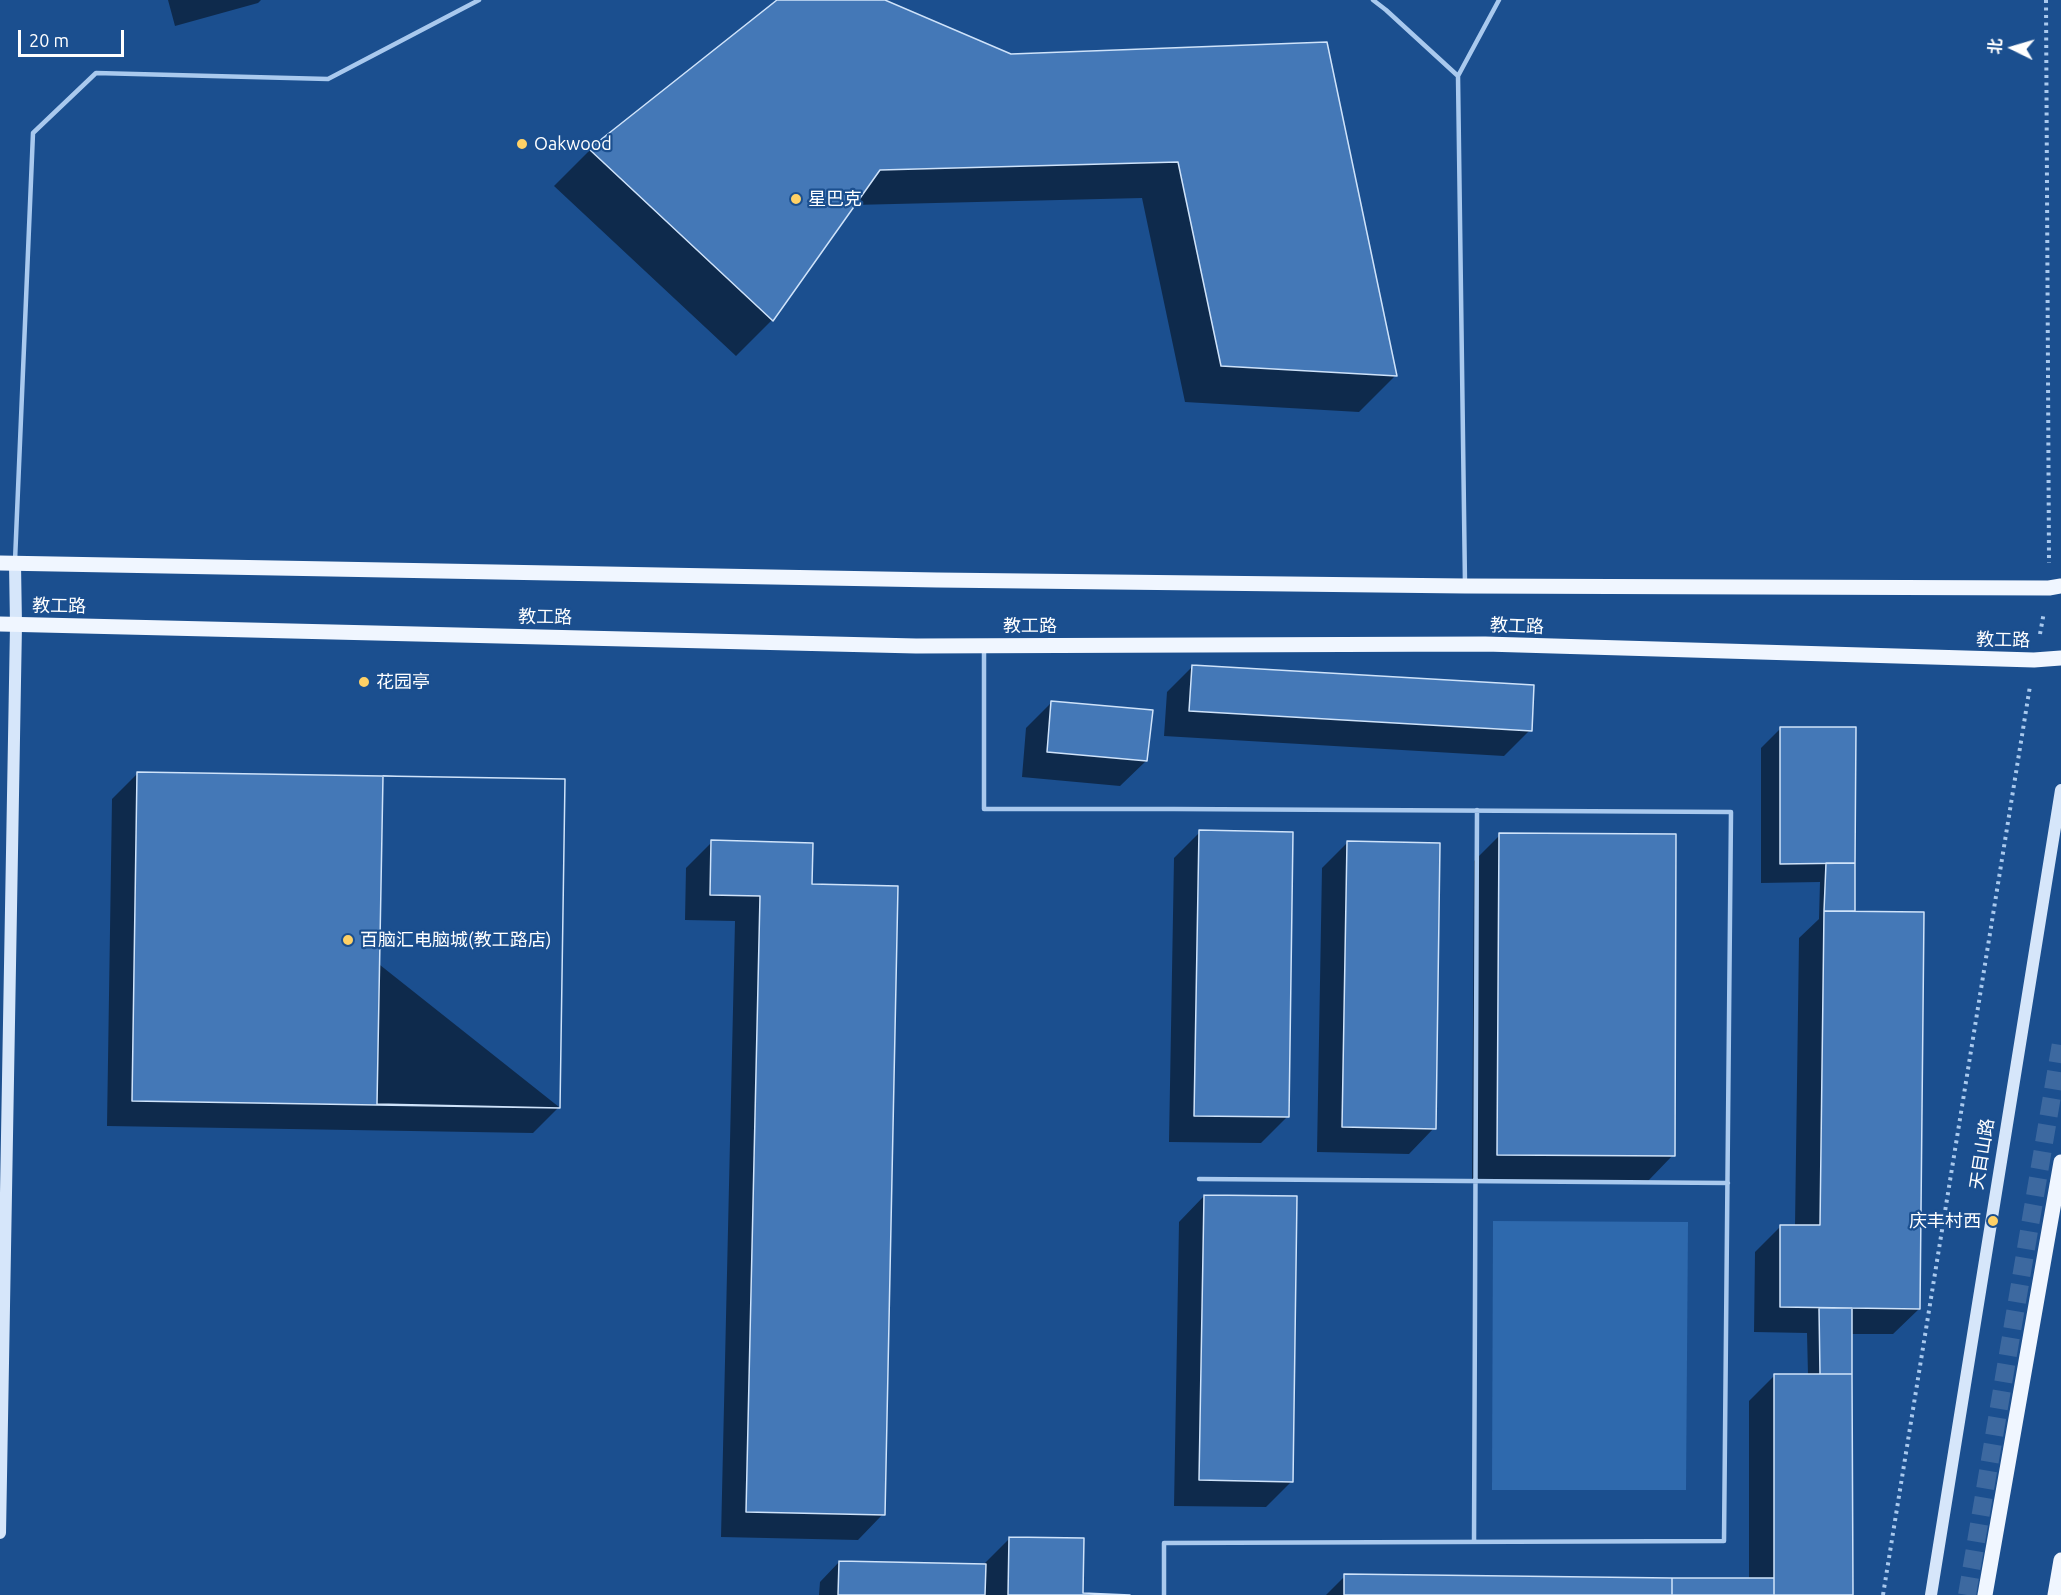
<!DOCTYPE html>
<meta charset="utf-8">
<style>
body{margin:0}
#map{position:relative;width:2061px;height:1595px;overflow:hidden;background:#1b4f8f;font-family:Ubuntu,"Noto Sans SC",sans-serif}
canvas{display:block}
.north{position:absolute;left:1983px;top:18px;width:60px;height:60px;-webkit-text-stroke:4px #1b4f8f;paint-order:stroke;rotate:275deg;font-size:16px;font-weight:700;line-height:24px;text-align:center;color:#fff}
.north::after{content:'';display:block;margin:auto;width:21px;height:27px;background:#fff;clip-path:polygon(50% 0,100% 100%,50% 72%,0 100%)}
.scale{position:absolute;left:18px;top:30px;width:106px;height:27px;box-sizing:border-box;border:3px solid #fff;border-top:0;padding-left:8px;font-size:18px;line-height:21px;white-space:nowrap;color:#fff;-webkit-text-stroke:4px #1b4f8f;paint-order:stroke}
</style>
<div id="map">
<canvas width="2061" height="1595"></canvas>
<div class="north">北</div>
<div class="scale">20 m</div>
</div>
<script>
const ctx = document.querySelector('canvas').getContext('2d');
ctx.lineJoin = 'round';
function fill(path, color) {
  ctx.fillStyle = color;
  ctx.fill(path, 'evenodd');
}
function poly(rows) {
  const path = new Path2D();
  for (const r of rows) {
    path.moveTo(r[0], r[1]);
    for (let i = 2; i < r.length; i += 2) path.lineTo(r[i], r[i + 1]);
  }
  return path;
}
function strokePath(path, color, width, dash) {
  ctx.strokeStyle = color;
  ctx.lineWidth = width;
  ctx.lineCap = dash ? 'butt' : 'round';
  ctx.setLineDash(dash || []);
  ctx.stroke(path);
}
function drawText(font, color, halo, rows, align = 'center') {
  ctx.font = font + ' Ubuntu,"Noto Sans SC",sans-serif';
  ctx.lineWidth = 4.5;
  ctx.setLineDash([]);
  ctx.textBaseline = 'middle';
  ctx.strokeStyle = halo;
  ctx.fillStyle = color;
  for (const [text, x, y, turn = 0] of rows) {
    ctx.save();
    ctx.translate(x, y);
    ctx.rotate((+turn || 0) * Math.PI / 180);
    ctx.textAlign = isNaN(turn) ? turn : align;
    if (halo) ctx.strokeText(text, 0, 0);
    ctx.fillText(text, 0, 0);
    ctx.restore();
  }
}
const green = poly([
 [1493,1221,1688,1222,1686,1490,1492,1490]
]);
const shadow = poly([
 [168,0,261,0,258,3,175,26],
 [779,0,881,0,1011,55,1325,44,1395,376,1359,412,1185,402,1142,198,853,205,772,320,736,356,554,186,590,150],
 [1193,666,1530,730,1504,756,1164,736,1167,692],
 [1052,702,1146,761,1120,786,1022,777,1026,728],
 [1781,728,1853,910,1851,913,1919,1309,1893,1334,1850,1334,1851,1595,1326,1595,1345,1576,1749,1580,1749,1401,1774,1376,1808,1375,1807,1333,1754,1332,1755,1252,1781,1226,1795,1226,1799,938,1819,919,1820,882,1761,883,1761,748],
 [138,773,559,1107,533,1133,107,1126,112,799],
 [1200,832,1287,1117,1261,1143,1169,1142,1174,858],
 [1500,835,1673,1155,1648,1181,1472,1180,1474,861],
 [712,842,810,886,883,1514,858,1540,721,1537,735,921,685,920,686,868],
 [1347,843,1434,1128,1409,1154,1317,1152,1322,868],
 [1204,1196,1292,1481,1266,1507,1174,1506,1179,1222],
 [1010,1538,1082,1594,1112,1595,819,1595,820,1582,839,1562,984,1564]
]);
const building = poly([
 [777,0,885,0,1011,54,1327,42,1397,376,1221,366,1178,162,880,170,773,321,589,149,777,0],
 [1192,665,1534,685,1532,731,1189,711,1192,665],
 [1051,701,1153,710,1147,761,1047,752,1051,701],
 [1780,727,1856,727,1855,863,1780,864,1780,727],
 [137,772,565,779,560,1108,132,1101,137,772],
 [383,776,565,779,560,1108,377,1104,383,776],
 [1199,830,1293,832,1289,1117,1194,1116,1199,830],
 [1499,833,1676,834,1675,1156,1497,1155,1499,833],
 [711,840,813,843,812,884,898,886,885,1515,746,1512,760,896,710,895,711,840],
 [1347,841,1440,843,1436,1129,1342,1127,1347,841],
 [1826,863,1855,863,1855,911,1824,911,1826,863],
 [1824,911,1924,912,1920,1309,1780,1307,1780,1225,1820,1225,1824,911],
 [1204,1195,1297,1196,1293,1482,1199,1480,1204,1195],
 [1819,1308,1852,1308,1852,1374,1820,1374,1819,1308],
 [1774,1374,1852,1374,1853,1595,1774,1595,1774,1374],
 [1009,1537,1084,1538,1083,1593,1130,1595,1008,1595,1009,1537],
 [839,1561,986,1564,985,1595,838,1595,839,1561],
 [1344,1574,1672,1578,1672,1595,1344,1595,1344,1574],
 [1672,1578,1774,1578,1774,1595,1672,1595,1672,1578]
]);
const highwayTunnel = poly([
 [1967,1595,2061,1043]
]);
const path = poly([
 [2046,0,2049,563],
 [2040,634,2044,612],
 [1883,1595,2030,686]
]);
const lane = poly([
 [1373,0,1386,10,1458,76],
 [15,561,33,133,96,73,328,79,479,0],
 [1465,584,1458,76,1499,0],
 [984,648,984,809,1174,809,1731,812,1724,1541,1164,1543,1164,1595],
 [1199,1179,1728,1183],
 [1474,1542,1477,810]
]);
const secondary = poly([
 [0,1533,16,625,15,564],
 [1931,1595,2061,790]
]);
const primary = poly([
 [0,563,937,580,1465,586,2049,588,2061,586],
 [0,624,916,646,1485,644,2034,660,2061,658],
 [1985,1595,2061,1162],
 [2055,1595,2061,1560]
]);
const markers = [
 [522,144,6,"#ffd166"],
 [796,199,6,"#ffd166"],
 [364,682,6,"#ffd166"],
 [348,940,6,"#ffd166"],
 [1993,1221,6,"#ffd166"]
];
const poiNames = [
 ["Oakwood",534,144],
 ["星巴克",808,199],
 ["花园亭",376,682],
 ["百脑汇电脑城(教工路店)",360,940],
 ["庆丰村西",1981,1221,"right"]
];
const streetNames = [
 ["教工路",59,606,1],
 ["教工路",545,617,1],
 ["教工路",1030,626],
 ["教工路",1517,626,2],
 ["教工路",2003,640,1],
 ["天目山路",1982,1154,-81]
];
fill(green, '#2e69ad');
fill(shadow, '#0007');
fill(building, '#4478b7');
strokePath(building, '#cfe3fa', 1.5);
strokePath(highwayTunnel, '#3d69a0', 18, [18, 9]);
strokePath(path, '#a9c9ee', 4, [3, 4.5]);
strokePath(lane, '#a9c9ee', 4.5);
strokePath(secondary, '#d6e6fa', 12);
strokePath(primary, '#f0f6ff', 15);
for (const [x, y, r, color] of markers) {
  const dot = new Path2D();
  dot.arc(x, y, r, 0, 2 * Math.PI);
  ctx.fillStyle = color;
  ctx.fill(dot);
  strokePath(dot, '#1b4f8f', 2);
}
drawText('18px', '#fff', '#1b4f8f', poiNames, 'left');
drawText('18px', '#fff', '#1b4f8f', streetNames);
</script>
